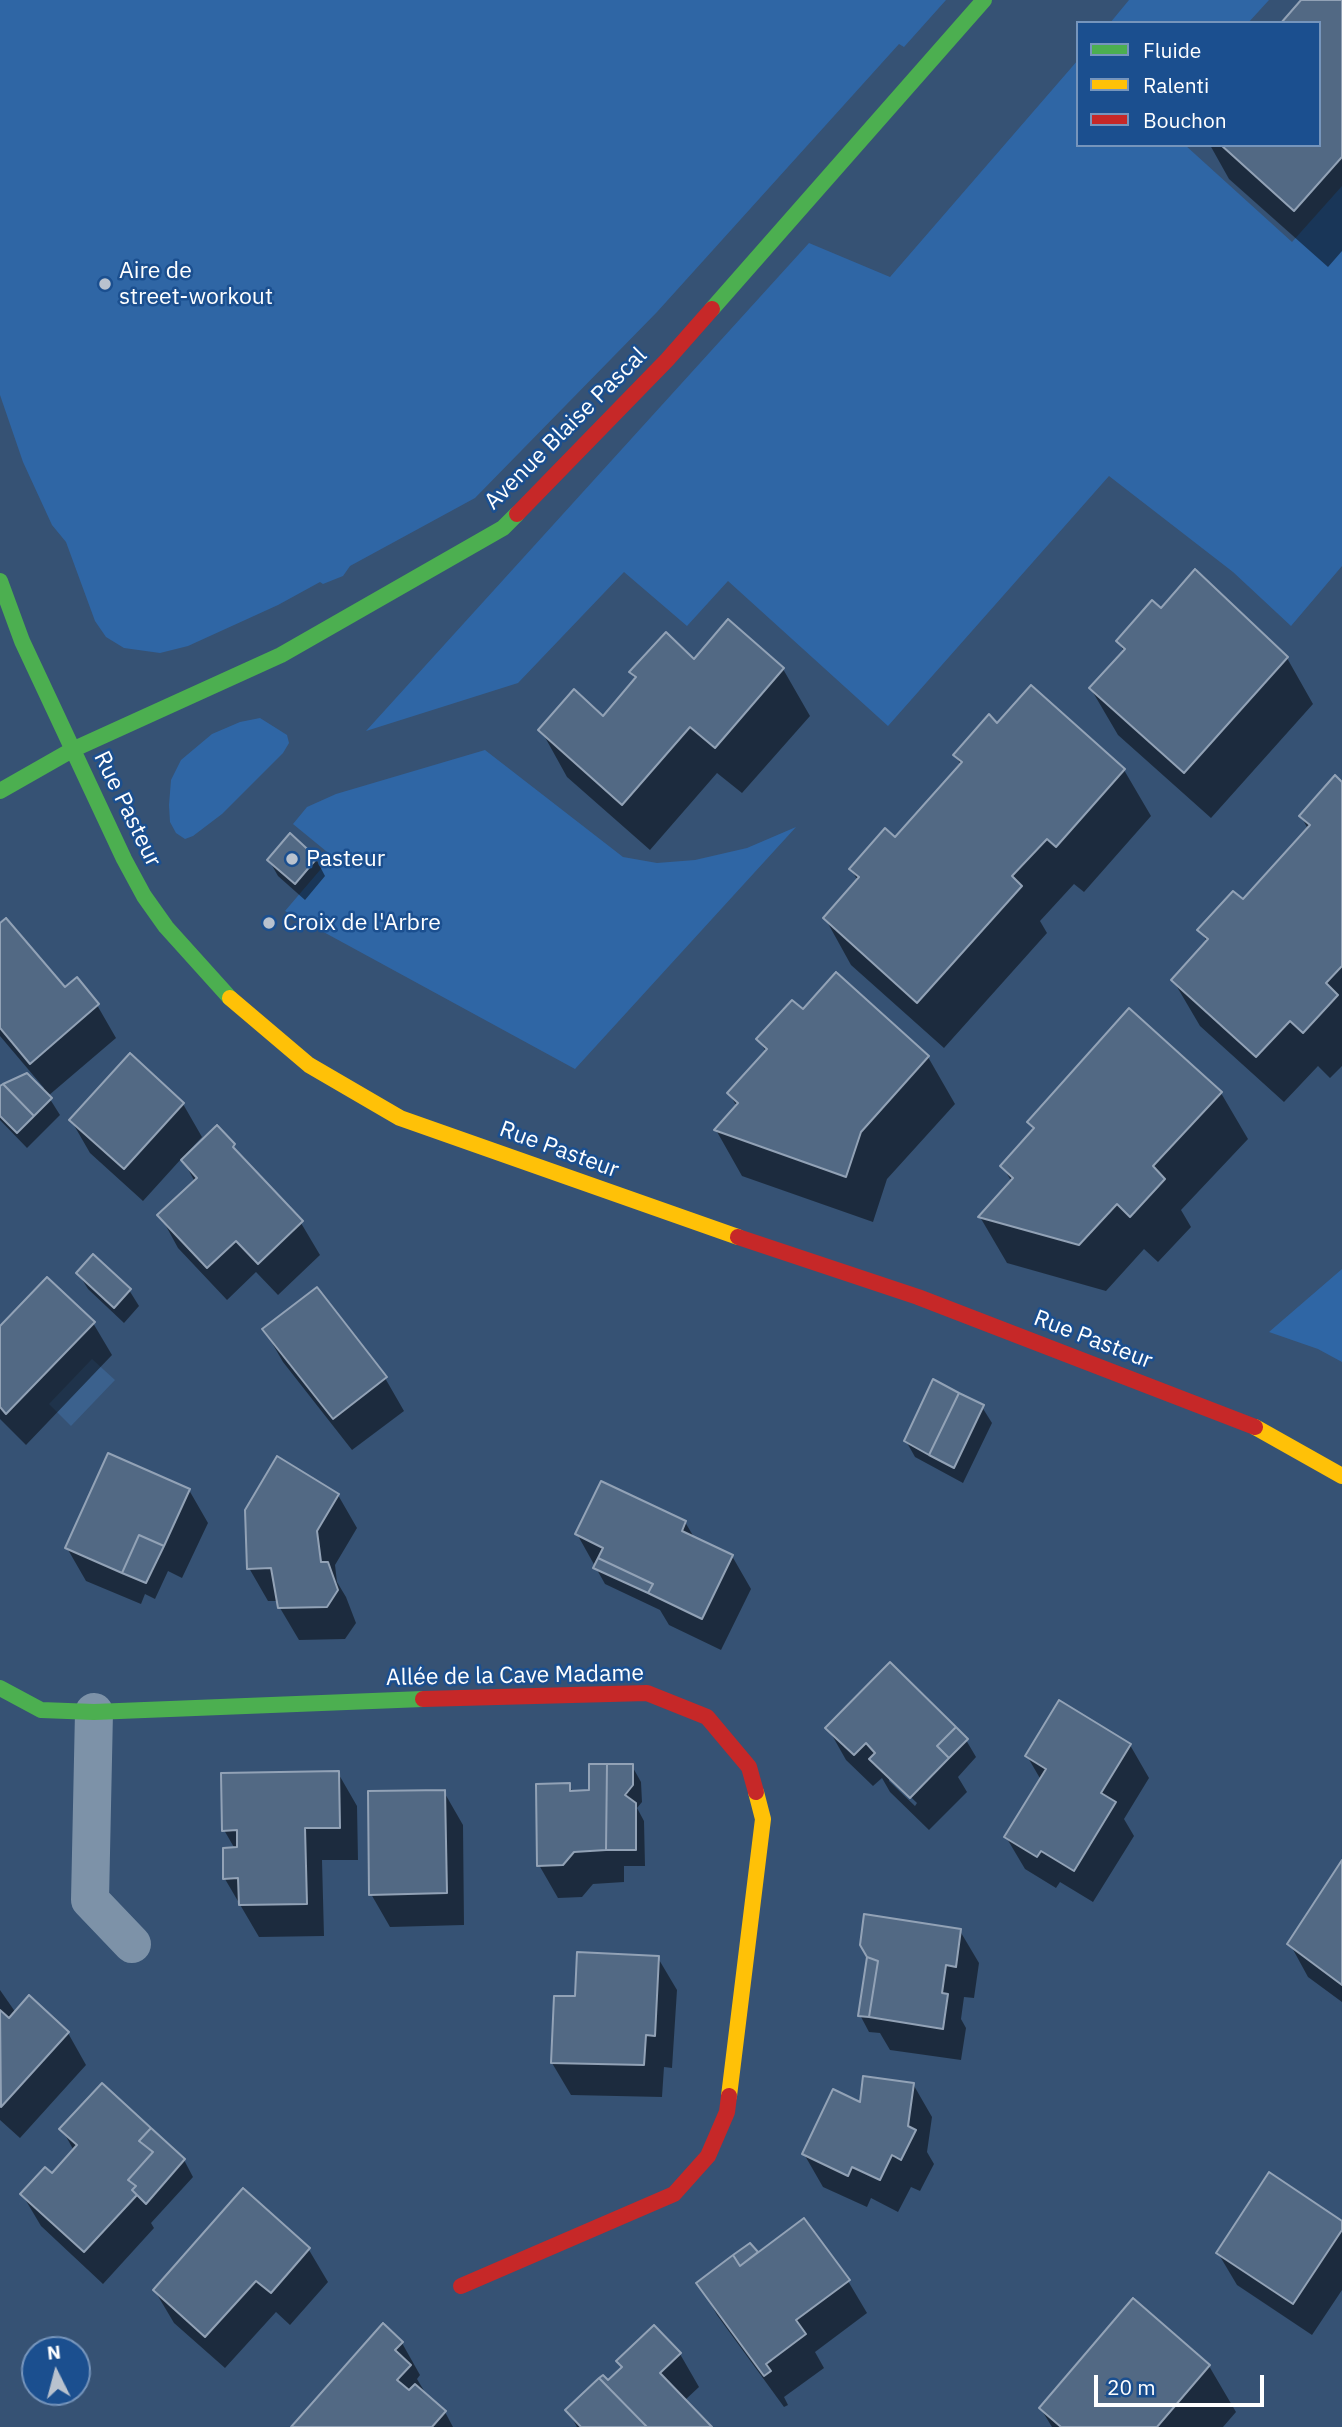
<!DOCTYPE html>
<meta charset="utf-8">
<style>
body{margin:0}
#map{position:relative;width:1342px;height:2427px;overflow:hidden;background:#365274;font-family:"IBM Plex Sans",sans-serif}
canvas{display:block}
.legend{position:absolute;left:1076px;top:21px;width:245px;height:126px;box-sizing:border-box;background:#1b4f8f;border:2px solid #7695bc;margin:0;padding:9px 12px;list-style:none;font-size:21px;color:#fff}
.legend li{display:flex;align-items:center;gap:14px;height:35px}
.legend b{width:35px;border:2px solid #7695bc}
.north{position:absolute;left:21px;top:2336px;width:70px;height:70px;box-sizing:border-box;background:#1b4f8f;border:2px solid #7695bc;border-radius:50%;rotate:354deg;font-size:19px;font-weight:700;line-height:28px;text-align:center;color:#fff}
.north::after{content:'';display:block;margin:auto;width:24px;height:32px;background:#b9c2ce;clip-path:polygon(50% 0,100% 100%,50% 72%,0 100%)}
.scale{position:absolute;left:1094px;top:2375px;width:170px;height:32px;box-sizing:border-box;border:4px solid #fff;border-top:0;padding-left:9px;font-size:21px;line-height:24px;white-space:nowrap;color:#fff;-webkit-text-stroke:5px #1b4f8f;paint-order:stroke}
</style>
<div id="map">
<canvas width="1342" height="2427"></canvas>
<ul class="legend">
<li><b style="height:9px;background:#4caf50"></b>Fluide</li>
<li><b style="height:9px;background:#ffc107"></b>Ralenti</li>
<li><b style="height:9px;background:#c62828"></b>Bouchon</li>
</ul>
<div class="north">N</div>
<div class="scale">20 m</div>
</div>
<script>
const ctx = document.querySelector('canvas').getContext('2d');
ctx.lineJoin = 'round';
function fill(path, color) {
  ctx.fillStyle = color;
  ctx.fill(path, 'evenodd');
}
function poly(rows) {
  const path = new Path2D();
  for (const r of rows) {
    path.moveTo(r[0], r[1]);
    for (let i = 2; i < r.length; i += 2) path.lineTo(r[i], r[i + 1]);
  }
  return path;
}
function strokePath(path, color, width, dash) {
  ctx.strokeStyle = color;
  ctx.lineWidth = width;
  ctx.lineCap = dash ? 'butt' : 'round';
  ctx.setLineDash(dash || []);
  ctx.stroke(path);
}
function drawText(font, color, halo, rows, align = 'center') {
  ctx.font = font + ' "IBM Plex Sans",sans-serif';
  ctx.lineWidth = 5;
  ctx.setLineDash([]);
  ctx.textBaseline = 'middle';
  ctx.strokeStyle = halo;
  ctx.fillStyle = color;
  for (const [text, x, y, turn = 0] of rows) {
    ctx.save();
    ctx.translate(x, y);
    ctx.rotate((+turn || 0) * Math.PI / 180);
    ctx.textAlign = isNaN(turn) ? turn : align;
    if (halo) ctx.strokeText(text, 0, 0);
    ctx.fillText(text, 0, 0);
    ctx.restore();
  }
}
const green = poly([
 [0,0,946,0,904,47,899,44,657,312,475,498,350,566,343,576,323,584,320,582,278,605,188,646,160,653,124,648,106,637,95,621,66,542,52,525,23,462,0,395],
 [1129,0,1269,0,1248,23,1110,23],
 [1078,60,1078,145,1185,145,1292,242,1342,186,1342,566,1291,626,1233,572,1109,476,888,726,728,581,687,626,624,572,518,683,366,731,809,243,890,277],
 [260,718,287,735,289,743,283,753,222,814,193,836,185,839,176,833,170,822,169,805,171,780,181,760,212,734,240,722],
 [485,750,623,857,657,863,695,860,747,848,796,827,575,1069,285,911,332,856,293,824,307,807,336,794],
 [1342,1269,1342,1362,1318,1349,1269,1332]
]);
const water = poly([
 [92,1359,115,1380,71,1426,49,1404]
]);
const shadow = poly([
 [1303,0,1342,0,1342,251,1328,267,1229,179,1210,145,1319,145,1319,23],
 [1161,610,1287,658,1313,704,1211,818,1118,735,1091,689,1124,652,1118,641],
 [728,622,783,669,810,716,742,793,717,773,650,850,567,777,541,730,603,718,636,680,631,673,694,661],
 [998,725,1124,770,1151,816,1084,892,1074,884,1040,921,1047,933,944,1048,851,965,825,918,858,881,851,869,895,840,961,765,955,755],
 [1342,785,1342,1066,1330,1078,1318,1066,1284,1102,1200,1026,1173,980,1207,942,1200,930,1243,902,1308,829,1301,816],
 [290,835,316,859,325,876,305,900,278,876,269,860],
 [0,925,64,990,77,980,97,1005,116,1038,48,1096,60,1115,27,1148,0,1120,0,1089,42,1090,44,1088,0,1036],
 [836,975,928,1057,955,1104,887,1179,873,1222,742,1176,716,1130,737,1107,729,1093,766,1052,759,1040,803,1011],
 [130,1056,183,1104,202,1137,186,1154,188,1156,233,1145,242,1160,301,1223,320,1255,278,1295,256,1272,227,1300,178,1248,160,1215,195,1182,182,1158,143,1201,90,1153,71,1120],
 [1221,1093,1248,1139,1181,1210,1191,1227,1158,1262,1144,1249,1106,1291,1007,1263,980,1217,1012,1182,1002,1166,1034,1131,1029,1122],
 [78,1273,129,1290,139,1306,124,1323,88,1289],
 [93,1323,112,1355,26,1445,0,1419,0,1328],
 [264,1329,385,1378,404,1411,352,1450,283,1362],
 [982,1407,992,1423,963,1483,915,1457,906,1441],
 [189,1490,208,1523,182,1578,168,1571,155,1599,145,1594,141,1604,86,1581,67,1548],
 [338,1495,357,1528,335,1565,337,1582,346,1597,356,1623,345,1639,299,1640,280,1608,279,1601,268,1601,249,1568],
 [685,1522,695,1539,732,1556,751,1589,721,1650,669,1625,660,1610,605,1584,577,1534],
 [828,1728,966,1740,976,1757,958,1777,967,1792,929,1830,890,1792,882,1778,873,1786,846,1760],
 [889,1776,917,1803,915,1806,889,1781],
 [1130,1745,1149,1778,1124,1819,1134,1836,1093,1902,1060,1882,1056,1888,1025,1869,1006,1837,1041,1780,1027,1756],
 [632,1766,641,1782,642,1802,637,1808,644,1821,645,1866,624,1866,624,1882,593,1884,582,1897,558,1898,539,1865,569,1785,573,1792,591,1792],
 [338,1773,357,1806,358,1860,322,1860,324,1936,259,1937,225,1879,235,1849,224,1830],
 [444,1792,463,1825,464,1925,390,1927,371,1894],
 [1342,1863,1342,2002,1308,1977,1290,1944],
 [960,1931,979,1963,974,1998,964,1997,961,2019,966,2028,961,2060,890,2050,880,2033,869,2032,860,2015],
 [658,1958,677,1990,672,2068,664,2067,662,2097,571,2095,552,2063,576,1998],
 [0,1990,16,2013,68,2033,86,2065,20,2138,0,2120],
 [913,2084,932,2117,927,2152,934,2164,920,2191,911,2187,898,2212,871,2198,867,2207,823,2187,804,2154,861,2104],
 [102,2085,184,2160,193,2177,151,2223,154,2228,103,2284,41,2226,22,2194,52,2176,74,2151,62,2129],
 [243,2191,309,2250,328,2282,290,2325,276,2312,225,2368,174,2323,155,2291],
 [1342,2223,1342,2290,1312,2335,1237,2285,1218,2253],
 [750,2245,758,2255,848,2281,867,2313,815,2352,824,2368,784,2397,788,2405,784,2407,717,2315,699,2283],
 [654,2327,680,2354,699,2387,684,2401,709,2427,577,2427,568,2410,608,2382,623,2369,619,2361],
 [402,2343,420,2375,417,2379,429,2399,445,2412,453,2427,293,2427],
 [1209,2366,1236,2412,1223,2427,1052,2427,1041,2409]
]);
const building = poly([
 [1301,0,1342,0,1342,157,1294,211,1221,145,1319,145,1319,23,1281,23,1301,0],
 [1195,569,1288,657,1184,773,1089,688,1125,649,1116,641,1152,600,1161,608,1195,569],
 [728,619,784,668,715,748,690,727,622,805,538,730,574,689,603,716,636,677,629,672,666,632,694,659,728,619],
 [1031,685,1125,769,1056,847,1047,839,1012,876,1022,886,917,1003,823,918,859,877,849,869,885,828,895,837,962,762,953,755,989,714,997,723,1031,685],
 [1335,775,1342,782,1342,966,1326,983,1338,995,1303,1033,1290,1021,1256,1057,1171,980,1208,939,1197,930,1233,891,1243,899,1310,825,1299,816,1335,775],
 [290,833,317,858,295,884,267,860,290,833],
 [6,918,65,987,77,977,99,1004,30,1064,0,1028,0,923,6,918],
 [836,972,929,1056,861,1132,846,1177,714,1130,738,1103,727,1093,767,1049,756,1039,792,1000,803,1009,836,972],
 [1129,1008,1222,1092,1153,1166,1165,1179,1130,1217,1117,1204,1079,1245,978,1217,1013,1178,1000,1166,1034,1128,1027,1122,1129,1008],
 [130,1053,184,1103,124,1169,69,1120,130,1053],
 [27,1073,52,1098,34,1116,3,1084,27,1073],
 [3,1084,34,1116,17,1133,0,1116,0,1086,3,1084],
 [217,1125,235,1144,233,1147,303,1221,258,1264,236,1241,207,1268,157,1215,197,1178,181,1160,217,1125],
 [93,1254,131,1289,114,1308,76,1273,93,1254],
 [47,1277,95,1322,6,1414,0,1407,0,1326,47,1277],
 [317,1287,387,1377,333,1419,262,1329,317,1287],
 [933,1379,959,1393,929,1455,904,1441,933,1379],
 [959,1393,984,1405,954,1468,929,1455,959,1393],
 [108,1453,190,1489,164,1546,139,1535,122,1573,65,1548,108,1453],
 [277,1456,339,1494,317,1531,321,1562,328,1562,338,1590,327,1607,278,1608,271,1568,247,1569,245,1510,277,1456],
 [601,1481,686,1521,682,1531,733,1555,702,1619,648,1593,653,1584,598,1558,603,1548,575,1534,601,1481],
 [139,1535,164,1546,146,1583,122,1573,139,1535],
 [598,1558,653,1584,648,1593,593,1568,598,1558],
 [890,1662,956,1727,937,1746,949,1758,910,1798,869,1759,875,1753,866,1743,854,1755,825,1728,890,1662],
 [1059,1700,1131,1744,1101,1793,1116,1802,1074,1871,1041,1851,1037,1857,1004,1837,1046,1769,1025,1756,1059,1700],
 [956,1727,968,1739,949,1758,937,1746,956,1727],
 [589,1764,607,1764,606,1850,574,1852,563,1865,537,1866,536,1784,570,1783,570,1791,589,1790,589,1764],
 [607,1764,633,1764,633,1785,625,1795,636,1803,636,1850,606,1850,607,1764],
 [339,1771,340,1828,305,1828,307,1904,239,1905,238,1878,223,1879,223,1848,237,1847,237,1830,222,1831,221,1773,339,1771],
 [445,1790,447,1893,369,1895,368,1791,445,1790],
 [1342,1860,1342,1985,1287,1944,1342,1860],
 [864,1914,961,1929,956,1967,946,1965,942,1993,948,1994,943,2029,869,2017,878,1961,867,1957,860,1945,864,1914],
 [577,1952,659,1956,655,2036,646,2035,644,2065,551,2063,554,1996,575,1996,577,1952],
 [867,1957,878,1961,869,2017,858,2016,867,1957],
 [29,1995,69,2032,1,2107,0,2010,9,2018,29,1995],
 [863,2076,914,2083,908,2126,916,2130,901,2160,892,2155,880,2180,852,2167,848,2176,802,2154,833,2089,860,2102,863,2076],
 [102,2083,151,2128,139,2141,153,2152,128,2180,136,2186,132,2190,137,2195,84,2252,20,2194,45,2167,52,2173,77,2145,59,2129,102,2083],
 [151,2128,185,2159,146,2204,132,2190,136,2186,128,2180,153,2152,139,2141,151,2128],
 [1269,2172,1342,2221,1342,2230,1293,2304,1216,2253,1269,2172],
 [243,2188,310,2248,271,2293,256,2281,205,2337,153,2290,243,2188],
 [804,2218,850,2280,796,2320,806,2334,766,2364,771,2371,764,2376,696,2283,733,2255,740,2266,804,2218],
 [750,2243,758,2252,740,2266,733,2255,750,2243],
 [1133,2298,1210,2365,1157,2427,1061,2427,1039,2408,1133,2298],
 [383,2323,403,2342,395,2350,411,2365,397,2380,409,2390,415,2384,446,2411,432,2427,291,2427,383,2323],
 [654,2325,681,2353,660,2373,712,2427,647,2427,599,2378,603,2375,608,2380,622,2367,616,2361,654,2325],
 [599,2378,647,2427,581,2427,565,2410,599,2378]
]);
const street = poly([
 [94,1712,90,1900,132,1944]
]);
const fast = poly([
 [712,309,984,0],
 [0,581,22,641,124,859,144,896,166,927,230,998],
 [0,791,72,750,281,655,503,528,517,514],
 [0,1688,41,1710,94,1712,423,1699]
]);
const slow = poly([
 [230,998,309,1065,400,1118,738,1237],
 [1255,1427,1342,1476],
 [729,2096,763,1819,756,1792]
]);
const jam = poly([
 [517,514,667,360,712,309],
 [738,1237,918,1297,1255,1427],
 [423,1699,647,1693,707,1717,749,1767,756,1792],
 [461,2286,674,2194,708,2156,727,2112,729,2096]
]);
const markers = [
 [105,284,7,"#b9c2ce"],
 [292,859,7,"#b9c2ce"],
 [269,923,7,"#b9c2ce"]
];
const poiNames = [
 ["Aire de",119,271],
 ["street-workout",119,297],
 ["Pasteur",306,859],
 ["Croix de l'Arbre",283,923]
];
const streetNames = [
 ["Avenue Blaise Pascal",566,429,-45],
 ["Rue Pasteur",127,809,64],
 ["Rue Pasteur",559,1150,20],
 ["Rue Pasteur",1093,1340,21],
 ["Allée de la Cave Madame",515,1676,-1]
];
fill(green, '#2f66a5');
fill(water, '#3b618d');
fill(shadow, '#0007');
fill(building, '#526984');
strokePath(building, '#92a2b6', 2);
strokePath(street, '#7d92a8', 38);
strokePath(fast, '#4caf50', 16);
strokePath(slow, '#ffc107', 16);
strokePath(jam, '#c62828', 16);
for (const [x, y, r, color] of markers) {
  const dot = new Path2D();
  dot.arc(x, y, r, 0, 2 * Math.PI);
  ctx.fillStyle = color;
  ctx.fill(dot);
  strokePath(dot, '#1b4f8f', 2.5);
}
drawText('23px', '#fff', '#1b4f8f', poiNames, 'left');
drawText('23px', '#fff', '#1b4f8f', streetNames);
</script>
